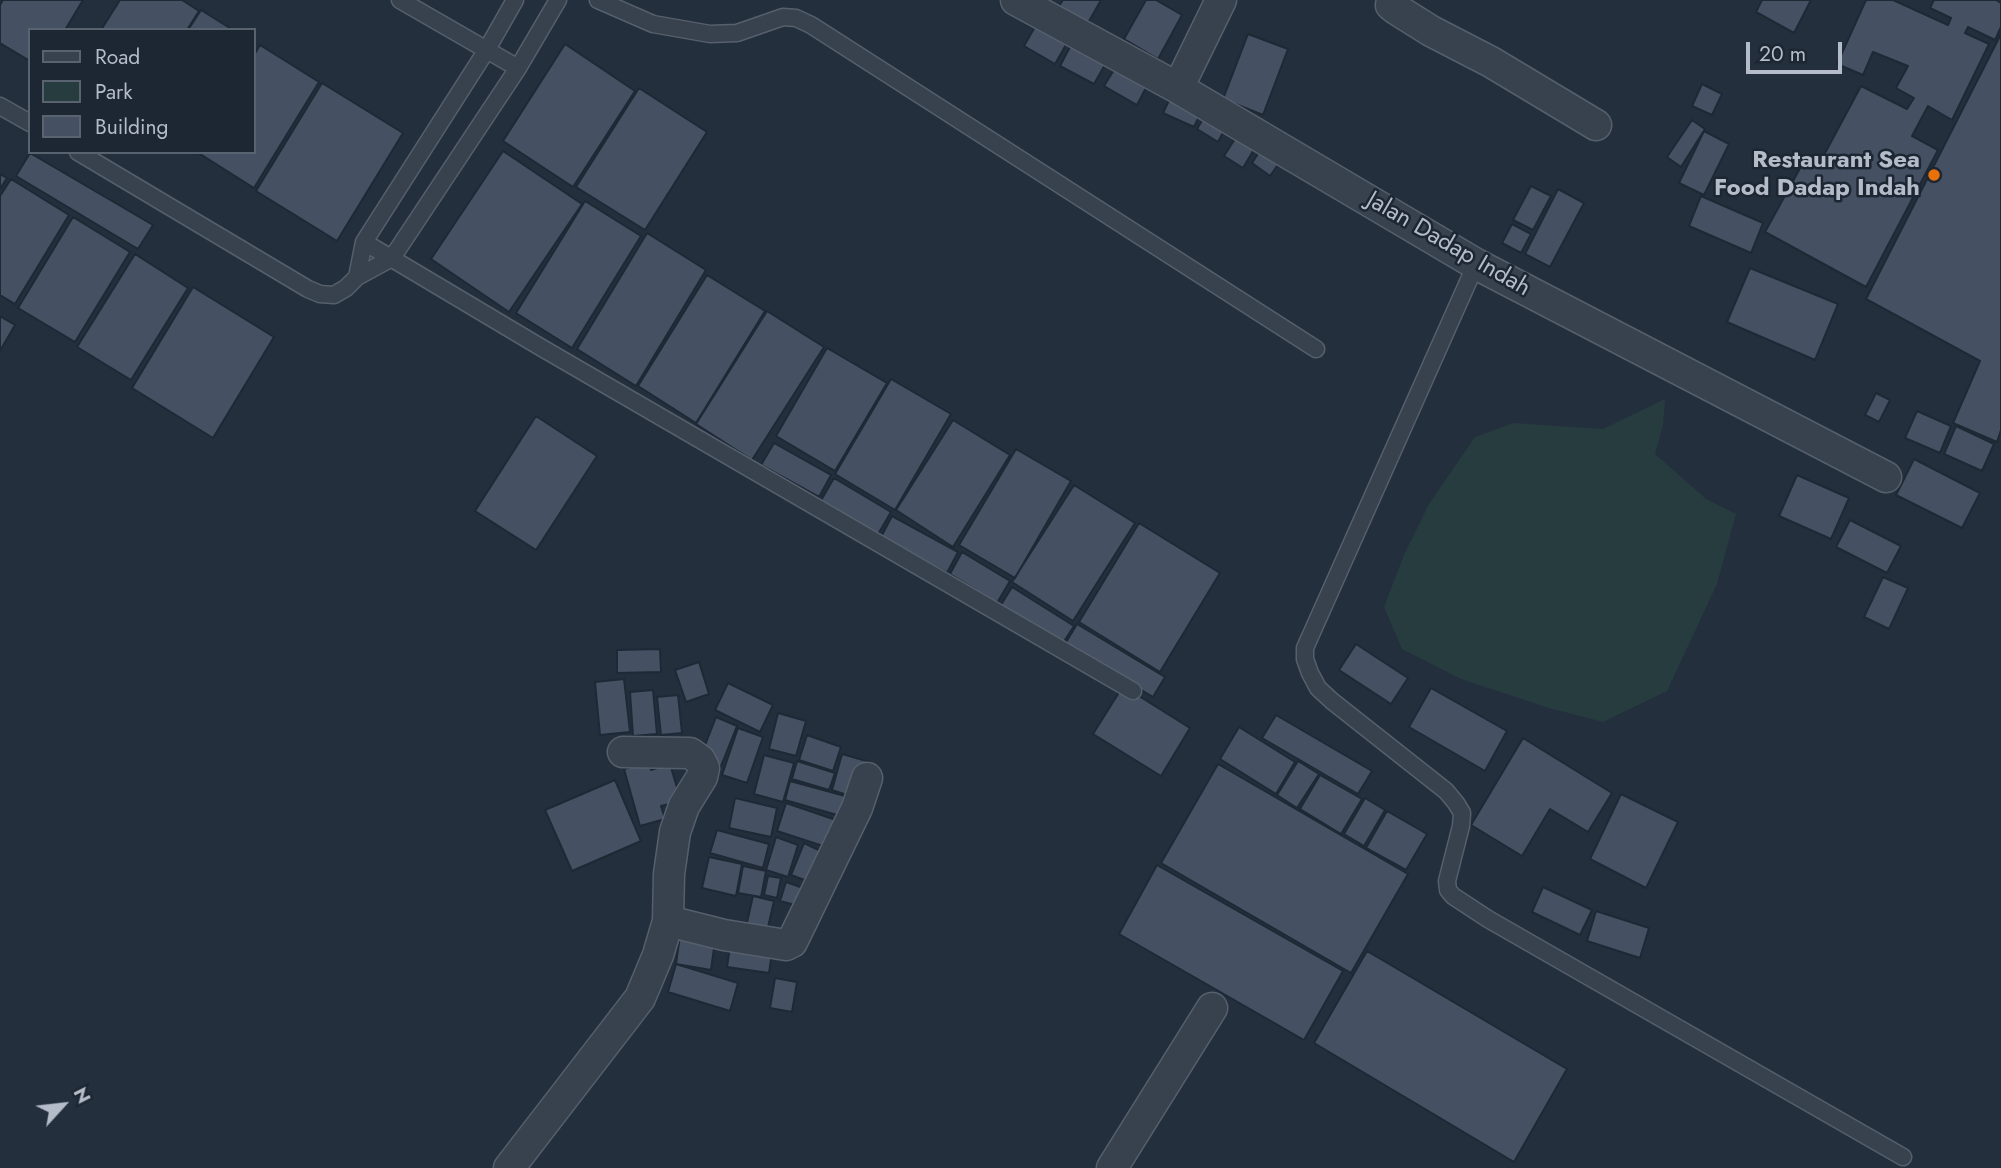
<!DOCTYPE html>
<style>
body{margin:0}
#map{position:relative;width:2001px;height:1168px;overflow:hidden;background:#242f3e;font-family:Jost,sans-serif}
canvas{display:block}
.legend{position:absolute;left:28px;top:28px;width:228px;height:126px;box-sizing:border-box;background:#1d2633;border:2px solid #59626f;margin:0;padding:9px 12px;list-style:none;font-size:21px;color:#b4bcc9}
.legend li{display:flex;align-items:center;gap:14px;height:35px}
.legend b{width:35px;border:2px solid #59626f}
.north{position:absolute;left:28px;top:1070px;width:70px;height:70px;-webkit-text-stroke:5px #1d2633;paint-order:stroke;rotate:63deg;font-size:19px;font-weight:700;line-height:28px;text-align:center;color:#b4bcc9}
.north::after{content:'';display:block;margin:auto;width:24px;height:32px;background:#b4bcc9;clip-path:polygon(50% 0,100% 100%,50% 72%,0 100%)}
.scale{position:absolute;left:1746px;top:42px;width:96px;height:32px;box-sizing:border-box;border:4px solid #b4bcc9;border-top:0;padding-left:9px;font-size:21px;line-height:24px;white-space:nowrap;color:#b4bcc9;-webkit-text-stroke:5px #1d2633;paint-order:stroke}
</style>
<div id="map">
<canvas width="2001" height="1168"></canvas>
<ul class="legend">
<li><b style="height:9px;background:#38414e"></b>Road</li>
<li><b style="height:19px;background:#263c3f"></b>Park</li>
<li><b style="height:19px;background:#455162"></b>Building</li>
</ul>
<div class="north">N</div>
<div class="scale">20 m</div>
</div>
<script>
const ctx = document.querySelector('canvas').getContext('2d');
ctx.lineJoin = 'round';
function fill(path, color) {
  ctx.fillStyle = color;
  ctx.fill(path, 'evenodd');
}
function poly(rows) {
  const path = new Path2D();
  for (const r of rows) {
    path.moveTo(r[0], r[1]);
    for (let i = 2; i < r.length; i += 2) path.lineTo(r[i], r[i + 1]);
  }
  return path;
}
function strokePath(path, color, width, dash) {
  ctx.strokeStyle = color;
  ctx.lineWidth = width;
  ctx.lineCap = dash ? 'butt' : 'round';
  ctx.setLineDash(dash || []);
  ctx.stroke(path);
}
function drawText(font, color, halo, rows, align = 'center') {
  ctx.font = font + ' Jost,sans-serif';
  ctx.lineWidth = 5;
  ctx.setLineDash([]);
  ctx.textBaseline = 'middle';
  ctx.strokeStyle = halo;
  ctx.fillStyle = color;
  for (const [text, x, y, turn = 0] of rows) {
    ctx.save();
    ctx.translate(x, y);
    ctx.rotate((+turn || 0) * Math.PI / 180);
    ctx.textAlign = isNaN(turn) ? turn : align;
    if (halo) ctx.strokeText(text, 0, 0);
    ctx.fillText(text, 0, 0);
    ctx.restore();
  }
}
const green = poly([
 [1665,399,1663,425,1655,454,1706,499,1736,514,1717,584,1667,691,1603,722,1549,708,1461,679,1402,649,1384,607,1404,555,1429,504,1475,437,1513,423,1603,429]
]);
const building = poly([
 [3,0,83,0,65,30,30,30,30,61,0,43,0,5,3,0],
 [120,0,182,0,199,11,187,30,101,30,120,0],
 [1063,0,1101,0,1088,23,1059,6,1063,0],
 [1146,0,1156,0,1182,15,1158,59,1124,39,1146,0],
 [1762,0,1811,0,1794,33,1756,12,1762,0],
 [1866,0,1893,0,1948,25,1951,18,1930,8,1934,0,1996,0,2001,3,2001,27,1995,40,1968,27,1965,33,1989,44,1952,120,1928,106,1912,136,1938,150,1866,287,1765,232,1804,161,1817,168,1861,86,1907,109,1914,98,1896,88,1908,66,1873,52,1863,75,1837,64,1866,0],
 [201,10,233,30,188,30,201,10],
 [1036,25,1067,43,1055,64,1024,46,1036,25],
 [1248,34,1288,49,1263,115,1223,99,1248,34],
 [2001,34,2001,430,1997,442,1953,423,1980,361,1866,299,2001,34],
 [565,44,635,91,573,187,503,141,565,44],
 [260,45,319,82,254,188,197,152,254,152,254,55,260,45],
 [1071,45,1106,63,1094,84,1060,66,1071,45],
 [1115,68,1147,86,1137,105,1104,86,1115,68],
 [322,83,403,133,337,241,256,191,322,83],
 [1702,84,1722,94,1712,115,1692,106,1702,84],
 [639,88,707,132,645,230,576,187,639,88],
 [1171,96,1202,110,1194,127,1163,113,1171,96],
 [1204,117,1225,129,1218,142,1197,129,1204,117],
 [1692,120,1705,129,1681,167,1667,157,1692,120],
 [1704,131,1729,144,1704,195,1679,183,1704,131],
 [1238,134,1256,146,1243,168,1224,156,1238,134],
 [1261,149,1280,162,1270,176,1252,163,1261,149],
 [503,151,582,204,509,312,431,259,503,151],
 [30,153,153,225,138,249,16,176,30,153],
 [0,174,7,178,0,189,0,174],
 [11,179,69,215,15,304,0,295,0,196,11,179],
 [1531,186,1551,196,1533,230,1513,220,1531,186],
 [1558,189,1584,203,1550,267,1525,254,1558,189],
 [1701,196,1763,223,1751,253,1689,226,1701,196],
 [585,201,641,236,572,348,516,313,585,201],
 [73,217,130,252,75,342,18,308,73,217],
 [1512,224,1531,234,1521,253,1502,243,1512,224],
 [647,233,706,270,636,386,577,349,647,233],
 [135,254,188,288,131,380,77,347,135,254],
 [1750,268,1838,304,1815,360,1727,322,1750,268],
 [707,275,765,311,696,423,638,386,707,275],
 [193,287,274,337,213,438,132,388,193,287],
 [767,311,824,347,752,460,696,424,767,311],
 [0,316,15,325,0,351,0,316],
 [827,348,887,383,835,471,776,436,827,348],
 [891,379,951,414,895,510,835,474,891,379],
 [1876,393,1890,400,1879,422,1865,415,1876,393],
 [1917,411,1951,426,1940,453,1905,438,1917,411],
 [536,416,597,456,536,550,475,511,536,416],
 [953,420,1010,455,953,547,896,510,953,420],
 [1956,426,1994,444,1982,471,1944,454,1956,426],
 [774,443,831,475,819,497,761,465,774,443],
 [1016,449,1071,481,1015,578,959,545,1016,449],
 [1914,459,1980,493,1962,528,1896,495,1914,459],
 [1797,475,1849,498,1831,539,1779,516,1797,475],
 [834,478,891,512,877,536,820,502,834,478],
 [1074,485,1135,523,1073,621,1012,582,1074,485],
 [892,516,958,552,947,573,881,537,892,516],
 [1850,520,1901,546,1887,573,1836,547,1850,520],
 [1139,523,1220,573,1160,672,1079,622,1139,523],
 [962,552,1010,581,997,603,950,574,962,552],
 [1883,577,1908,588,1889,629,1864,617,1883,577],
 [1012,587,1074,626,1061,646,999,608,1012,587],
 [1077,624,1165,677,1153,697,1065,644,1077,624],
 [1356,644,1408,678,1391,704,1339,670,1356,644],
 [660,649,661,672,617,673,617,650,660,649],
 [699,662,709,694,686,702,675,670,699,662],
 [624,679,630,732,600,735,595,682,624,679],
 [728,683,773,705,760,732,715,710,728,683],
 [1123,686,1190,728,1161,776,1093,734,1123,686],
 [1431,688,1507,731,1485,771,1409,727,1431,688],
 [653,690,657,734,633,736,630,692,653,690],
 [678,695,682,733,661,735,657,697,678,695],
 [778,713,806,721,796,756,769,749,778,713],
 [1276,715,1372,771,1358,794,1262,738,1276,715],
 [716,717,737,726,721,766,700,758,716,717],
 [1239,727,1295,762,1276,794,1220,759,1239,727],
 [738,728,763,737,747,783,722,775,738,728],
 [807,735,841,747,833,771,799,760,807,735],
 [1523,738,1612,793,1588,832,1550,809,1522,856,1471,825,1523,738],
 [842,754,870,762,859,799,832,790,842,754],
 [764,755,794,763,783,802,754,794,764,755],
 [797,761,835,773,829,790,792,779,797,761],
 [1298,761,1319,774,1297,808,1277,795,1298,761],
 [649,762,651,770,670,764,681,801,661,806,665,819,640,826,624,769,649,762],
 [1218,764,1408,874,1351,973,1161,863,1218,764],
 [1320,775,1362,799,1341,834,1300,809,1320,775],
 [615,780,641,841,572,871,545,810,615,780],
 [790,781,856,799,851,819,785,800,790,781],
 [1621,794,1678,822,1646,888,1590,859,1621,794],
 [735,798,777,808,771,837,729,828,735,798],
 [1365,798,1385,810,1364,846,1344,834,1365,798],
 [786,803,839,821,829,848,777,831,786,803],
 [1387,811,1427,834,1406,870,1366,848,1387,811],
 [717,830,769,844,763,868,710,853,717,830],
 [776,837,798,845,788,877,766,870,776,837],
 [804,843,829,855,815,884,791,875,804,843],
 [709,857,742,864,736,896,702,888,709,857],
 [1157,865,1343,971,1304,1040,1119,934,1157,865],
 [743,866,766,871,761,897,738,893,743,866],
 [768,876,781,878,777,898,764,895,768,876],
 [786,882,812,891,806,908,780,901,786,882],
 [1543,887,1592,910,1580,935,1532,912,1543,887],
 [753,896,774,901,766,936,745,931,753,896],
 [1596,911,1649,928,1640,958,1587,941,1596,911],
 [680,935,715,941,711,970,676,964,680,935],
 [731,940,773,946,769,973,727,967,731,940],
 [1367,951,1567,1069,1514,1162,1314,1043,1367,951],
 [676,964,738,983,730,1011,668,992,676,964],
 [775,978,797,982,792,1012,770,1008,775,978]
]);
const service = poly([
 [400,0,518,68],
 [598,0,653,24,710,34,737,33,783,17,796,18,811,25,1316,349],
 [0,106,30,123],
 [78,152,308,289,320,294,334,295,346,288,357,277,392,258,518,68,558,0],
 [364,242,542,348,1133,691],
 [1476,264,1305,648,1305,659,1310,673,1318,688,1332,701,1446,791,1456,803,1462,813,1461,826,1447,881,1448,890,1453,896,1488,919,1903,1157],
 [357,277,364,242,486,51,515,0]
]);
const minor = poly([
 [1016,0,1178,88,1476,264,1886,477],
 [1392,0,1391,5,1396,9,1431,31,1491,62,1596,125],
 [1178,88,1221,0],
 [668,921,724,935,786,945,792,942,857,808,867,778],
 [509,1168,640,998,658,955,668,921,669,874,675,832,684,806,702,777,704,768,700,760,690,753,623,752],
 [1112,1168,1212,1008]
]);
const markers = [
 [1934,175,7,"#e8710a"]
];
const poiNames = [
 ["Restaurant Sea",1920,161],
 ["Food Dadap Indah",1920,189]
];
const streetNames = [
 ["Jalan Dadap Indah",1448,245,30]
];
fill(green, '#263c3f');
fill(building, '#455162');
strokePath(building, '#1f2835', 2);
strokePath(service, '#565f6c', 19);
strokePath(minor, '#565f6c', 33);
strokePath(service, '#38414e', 16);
strokePath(minor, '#38414e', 30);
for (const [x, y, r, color] of markers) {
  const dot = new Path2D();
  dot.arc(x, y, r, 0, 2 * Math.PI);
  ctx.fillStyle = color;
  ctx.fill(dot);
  strokePath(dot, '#1d2633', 2.5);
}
drawText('bold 24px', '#b4bcc9', '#1d2633', poiNames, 'right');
drawText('24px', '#b4bcc9', '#1d2633', streetNames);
</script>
